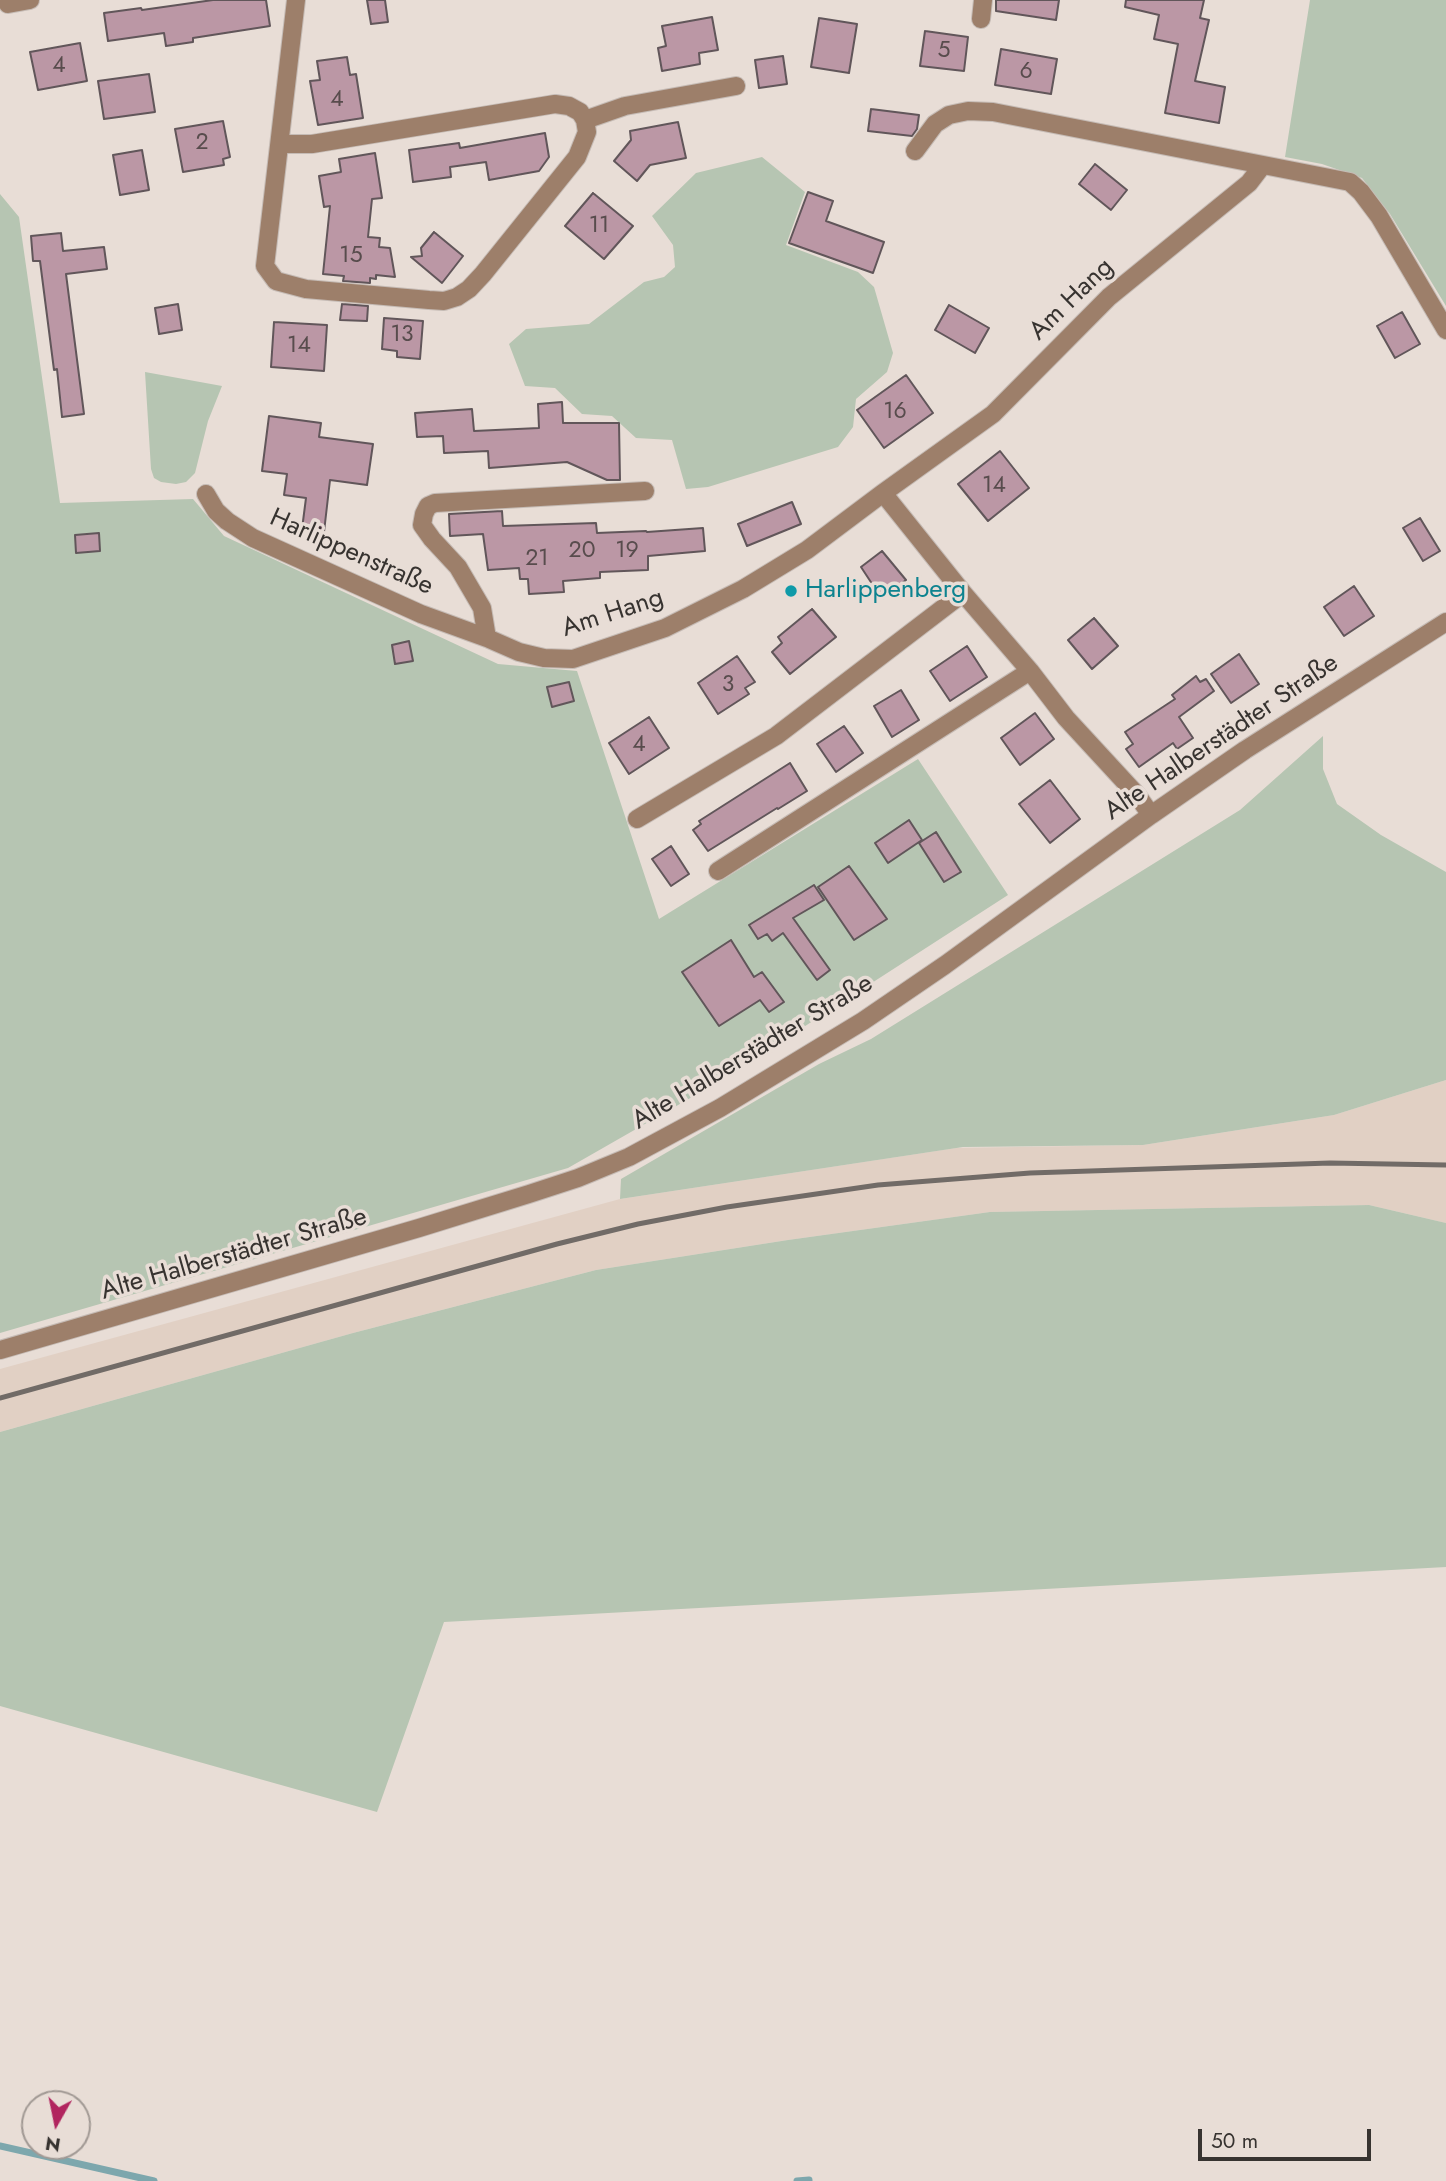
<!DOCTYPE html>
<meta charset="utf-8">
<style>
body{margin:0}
#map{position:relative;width:1446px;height:2181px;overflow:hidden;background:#e8ddd6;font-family:Jost,sans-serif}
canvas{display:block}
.north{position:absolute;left:21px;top:2090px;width:70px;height:70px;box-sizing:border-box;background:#e8ddd6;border:2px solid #a19994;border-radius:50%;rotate:189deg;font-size:19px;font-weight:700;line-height:28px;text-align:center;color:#373330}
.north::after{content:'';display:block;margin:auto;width:24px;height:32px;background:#b1255f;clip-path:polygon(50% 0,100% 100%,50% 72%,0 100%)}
.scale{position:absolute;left:1198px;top:2129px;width:173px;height:32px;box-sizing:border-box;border:4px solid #373330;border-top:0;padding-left:9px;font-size:21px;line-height:24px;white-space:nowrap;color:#373330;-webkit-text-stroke:5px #e8ddd6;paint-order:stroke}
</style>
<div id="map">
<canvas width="1446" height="2181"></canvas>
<div class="north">N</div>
<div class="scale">50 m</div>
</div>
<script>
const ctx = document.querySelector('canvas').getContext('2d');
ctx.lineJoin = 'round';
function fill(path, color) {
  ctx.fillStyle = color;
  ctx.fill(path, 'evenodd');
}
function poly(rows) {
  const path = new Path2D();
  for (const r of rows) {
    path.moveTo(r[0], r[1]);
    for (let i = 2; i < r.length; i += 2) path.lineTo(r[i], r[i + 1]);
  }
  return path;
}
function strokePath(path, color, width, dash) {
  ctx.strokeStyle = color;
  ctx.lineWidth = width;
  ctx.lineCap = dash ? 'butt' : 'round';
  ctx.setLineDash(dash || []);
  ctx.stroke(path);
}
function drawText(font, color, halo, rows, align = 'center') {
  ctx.font = font + ' Jost,sans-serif';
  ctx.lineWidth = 7;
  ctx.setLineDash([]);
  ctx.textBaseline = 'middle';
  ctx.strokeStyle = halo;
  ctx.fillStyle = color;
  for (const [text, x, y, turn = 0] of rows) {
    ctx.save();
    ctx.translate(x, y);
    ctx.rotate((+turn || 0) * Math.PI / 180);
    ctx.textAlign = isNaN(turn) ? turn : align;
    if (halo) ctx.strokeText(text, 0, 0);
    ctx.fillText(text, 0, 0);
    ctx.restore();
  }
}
const built = poly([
 [1446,1080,1446,1223,1369,1205,990,1212,788,1240,596,1270,353,1333,0,1432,0,1369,620,1199,956,1148,1143,1145,1334,1115]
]);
const green = poly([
 [1310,0,1446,0,1446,306,1390,214,1362,178,1322,164,1285,157],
 [762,157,805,192,786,245,858,272,874,287,893,353,887,372,856,399,853,427,838,447,708,487,686,489,672,440,636,438,612,416,582,414,555,388,525,386,509,344,526,329,589,324,644,282,664,277,675,267,673,245,652,216,696,173],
 [0,194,19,217,60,503,193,499,224,536,498,664,577,671,659,919,918,759,1008,895,720,1081,568,1168,0,1333],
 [145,372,222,386,208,421,195,473,186,482,176,484,161,482,154,478,151,469],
 [1323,736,1323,769,1337,804,1381,835,1446,872,1446,1080,1334,1115,1143,1145,963,1147,620,1199,621,1179,819,1064,871,1039,1240,810],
 [1369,1205,1446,1223,1446,1567,444,1622,377,1812,0,1706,0,1432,353,1333,596,1270,788,1240,990,1212]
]);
const stream = poly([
 [0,2146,154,2181],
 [797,2181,809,2180]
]);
const building = poly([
 [213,0,266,0,270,26,193,38,193,42,166,46,164,33,108,41,104,13,141,8,142,10,213,0],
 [367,0,385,0,388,22,371,24,367,0],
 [996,0,1059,0,1056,20,996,11,996,0],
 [1126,0,1204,0,1200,18,1209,20,1195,81,1225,87,1219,123,1165,113,1178,44,1154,39,1159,15,1125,7,1126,0],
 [712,17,718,50,699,53,700,64,662,71,658,48,666,46,662,26,712,17],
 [819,18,857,24,849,73,811,67,819,18],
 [925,31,968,37,964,71,920,66,925,31],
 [80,43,87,81,38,90,30,52,80,43],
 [1001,49,1057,59,1051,94,995,85,1001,49],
 [783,56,787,84,759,88,755,60,783,56],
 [347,57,350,75,356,74,363,118,318,125,310,81,320,80,317,61,347,57],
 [149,74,155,112,104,119,98,81,149,74],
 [871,109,919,115,917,129,912,136,868,131,871,109],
 [223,121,230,157,223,159,224,165,183,172,175,129,223,121],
 [678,122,686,158,650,165,637,181,614,161,631,140,630,131,678,122],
 [545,133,549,157,539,171,489,180,486,162,450,167,451,177,413,182,409,150,459,143,460,148,545,133],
 [142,150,149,190,120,195,113,155,142,150],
 [375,153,382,198,372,199,368,237,380,238,379,247,390,248,395,277,376,275,376,279,370,278,370,283,343,281,344,276,323,274,330,206,324,207,319,176,341,172,339,159,375,153],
 [1095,164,1127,190,1111,210,1079,184,1095,164],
 [808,192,833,201,826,221,884,242,873,273,789,243,808,192],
 [593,193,633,226,604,259,565,226,593,193],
 [434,232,463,256,442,283,411,257,422,256,421,248,434,232],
 [61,233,63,251,104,247,107,269,66,274,84,414,62,417,57,369,54,370,40,261,33,261,31,236,61,233],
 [178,304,182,330,159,334,155,308,178,304],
 [342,304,368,306,367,321,340,320,342,304],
 [949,305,989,328,975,353,935,330,949,305],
 [1402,312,1420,344,1395,358,1377,326,1402,312],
 [384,318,423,321,420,359,397,357,397,351,382,349,384,318],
 [274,322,327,325,324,371,271,367,274,322],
 [906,375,933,413,884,448,857,410,906,375],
 [562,402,563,423,619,423,620,480,607,480,567,462,489,468,488,451,444,453,443,436,417,437,415,413,472,409,474,431,539,428,538,404,562,402],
 [269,416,321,423,319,437,373,444,367,485,330,480,324,532,302,529,306,498,284,495,287,474,262,471,269,416],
 [1000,451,1029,488,988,521,958,484,1000,451],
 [792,502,801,524,747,546,738,524,792,502],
 [502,511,503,526,596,523,597,533,646,531,647,532,703,528,705,551,648,556,648,570,600,572,600,578,563,581,564,592,529,594,528,579,520,579,519,568,488,570,483,534,450,536,449,514,502,511],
 [1420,518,1440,551,1423,561,1403,528,1420,518],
 [99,533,100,551,76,553,75,535,99,533],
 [882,551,906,580,882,599,861,567,882,551],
 [1354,586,1374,616,1344,636,1324,607,1354,586],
 [812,609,836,637,790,674,772,652,782,643,778,637,812,609],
 [1094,618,1118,646,1092,669,1068,640,1094,618],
 [409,641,413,661,395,664,392,645,409,641],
 [967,646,987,677,950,701,930,671,967,646],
 [1239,654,1259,684,1231,703,1211,674,1239,654],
 [737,656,755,682,745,688,749,694,718,714,698,683,737,656],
 [1196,676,1200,682,1206,679,1214,691,1179,717,1193,738,1177,749,1173,743,1139,767,1126,749,1133,744,1125,732,1175,699,1172,695,1196,676],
 [569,682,574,701,552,707,547,687,569,682],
 [901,690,919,720,892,737,874,706,901,690],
 [1035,713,1054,739,1020,765,1001,738,1035,713],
 [649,717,669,748,629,774,609,743,649,717],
 [844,726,863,753,836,772,817,744,844,726],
 [790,763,807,791,778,809,777,808,708,851,693,830,701,824,699,821,790,763],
 [1050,780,1080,819,1050,843,1019,804,1050,780],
 [909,820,922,840,888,863,875,843,909,820],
 [936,832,961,872,944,882,919,843,936,832],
 [671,846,689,874,671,886,652,859,671,846],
 [849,866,887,919,854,940,818,887,849,866],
 [814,885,824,900,793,918,830,970,817,980,783,933,772,941,767,934,758,939,749,925,814,885],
 [731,940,754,977,762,972,784,1002,769,1012,760,1000,719,1026,682,972,731,940]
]);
const minor = poly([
 [8,4,30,0],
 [981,19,983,0],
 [585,120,625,106,736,86],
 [280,144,312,144,555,104,569,106,580,112,585,120,587,132,577,157,483,274,469,289,457,297,444,301,429,300,306,289,276,281,265,266,296,0],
 [915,151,935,124,949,115,968,111,993,112,1350,182,1361,192,1379,216,1446,330],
 [883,493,963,593,1030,671,1066,718,1137,795,1151,815],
 [206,494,216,511,227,521,253,538,421,614,487,638,519,652,544,658,573,659,665,628,743,589,807,550,883,493,993,414,1109,297,1249,183,1262,166],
 [487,638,482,608,458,567,432,539,422,525,424,514,428,506,435,503,645,491],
 [637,819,776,736,963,593],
 [718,871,1030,671],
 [0,1350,419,1228,529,1194,578,1178,629,1157,720,1108,863,1021,945,965,1151,815,1245,750,1446,622]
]);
const rail = poly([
 [0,1398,557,1244,638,1224,727,1207,878,1185,1030,1173,1330,1163,1446,1165]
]);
const markers = [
 [791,591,7,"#0f9aa8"]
];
const numberNames = [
 ["5",944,51],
 ["4",59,66],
 ["6",1026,72],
 ["4",337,100],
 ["2",202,143],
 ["11",599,226],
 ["15",351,256],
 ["13",402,335],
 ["14",299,346],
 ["16",895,412],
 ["14",994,486],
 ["20",582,551],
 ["19",627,551],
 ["21",537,559],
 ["3",728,685],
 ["4",639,745]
];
const streetNames = [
 ["Am Hang",1072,300,-44],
 ["Harlippenstraße",351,553,24],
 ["Am Hang",613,614,-18],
 ["Alte Halberstädter Straße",1222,738,-34],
 ["Alte Halberstädter Straße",753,1053,-31],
 ["Alte Halberstädter Straße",234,1255,-16]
];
const cultureNames = [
 ["Harlippenberg",805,591]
];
fill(built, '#e1d0c4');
fill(green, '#b6c5b2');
strokePath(stream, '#7da7ad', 7);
fill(building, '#bb97a5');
strokePath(building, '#61565a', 2);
strokePath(minor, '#c5bbb5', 20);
strokePath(minor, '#9d7f6a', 18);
strokePath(rail, '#716b67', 5);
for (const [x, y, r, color] of markers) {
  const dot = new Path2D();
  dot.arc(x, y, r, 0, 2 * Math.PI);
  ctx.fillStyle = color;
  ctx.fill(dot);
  strokePath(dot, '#e8ddd6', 2.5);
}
drawText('23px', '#584c4d', null, numberNames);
drawText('26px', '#373330', '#e8ddd6', streetNames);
drawText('26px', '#0d838f', '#e8ddd6', cultureNames, 'left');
</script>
